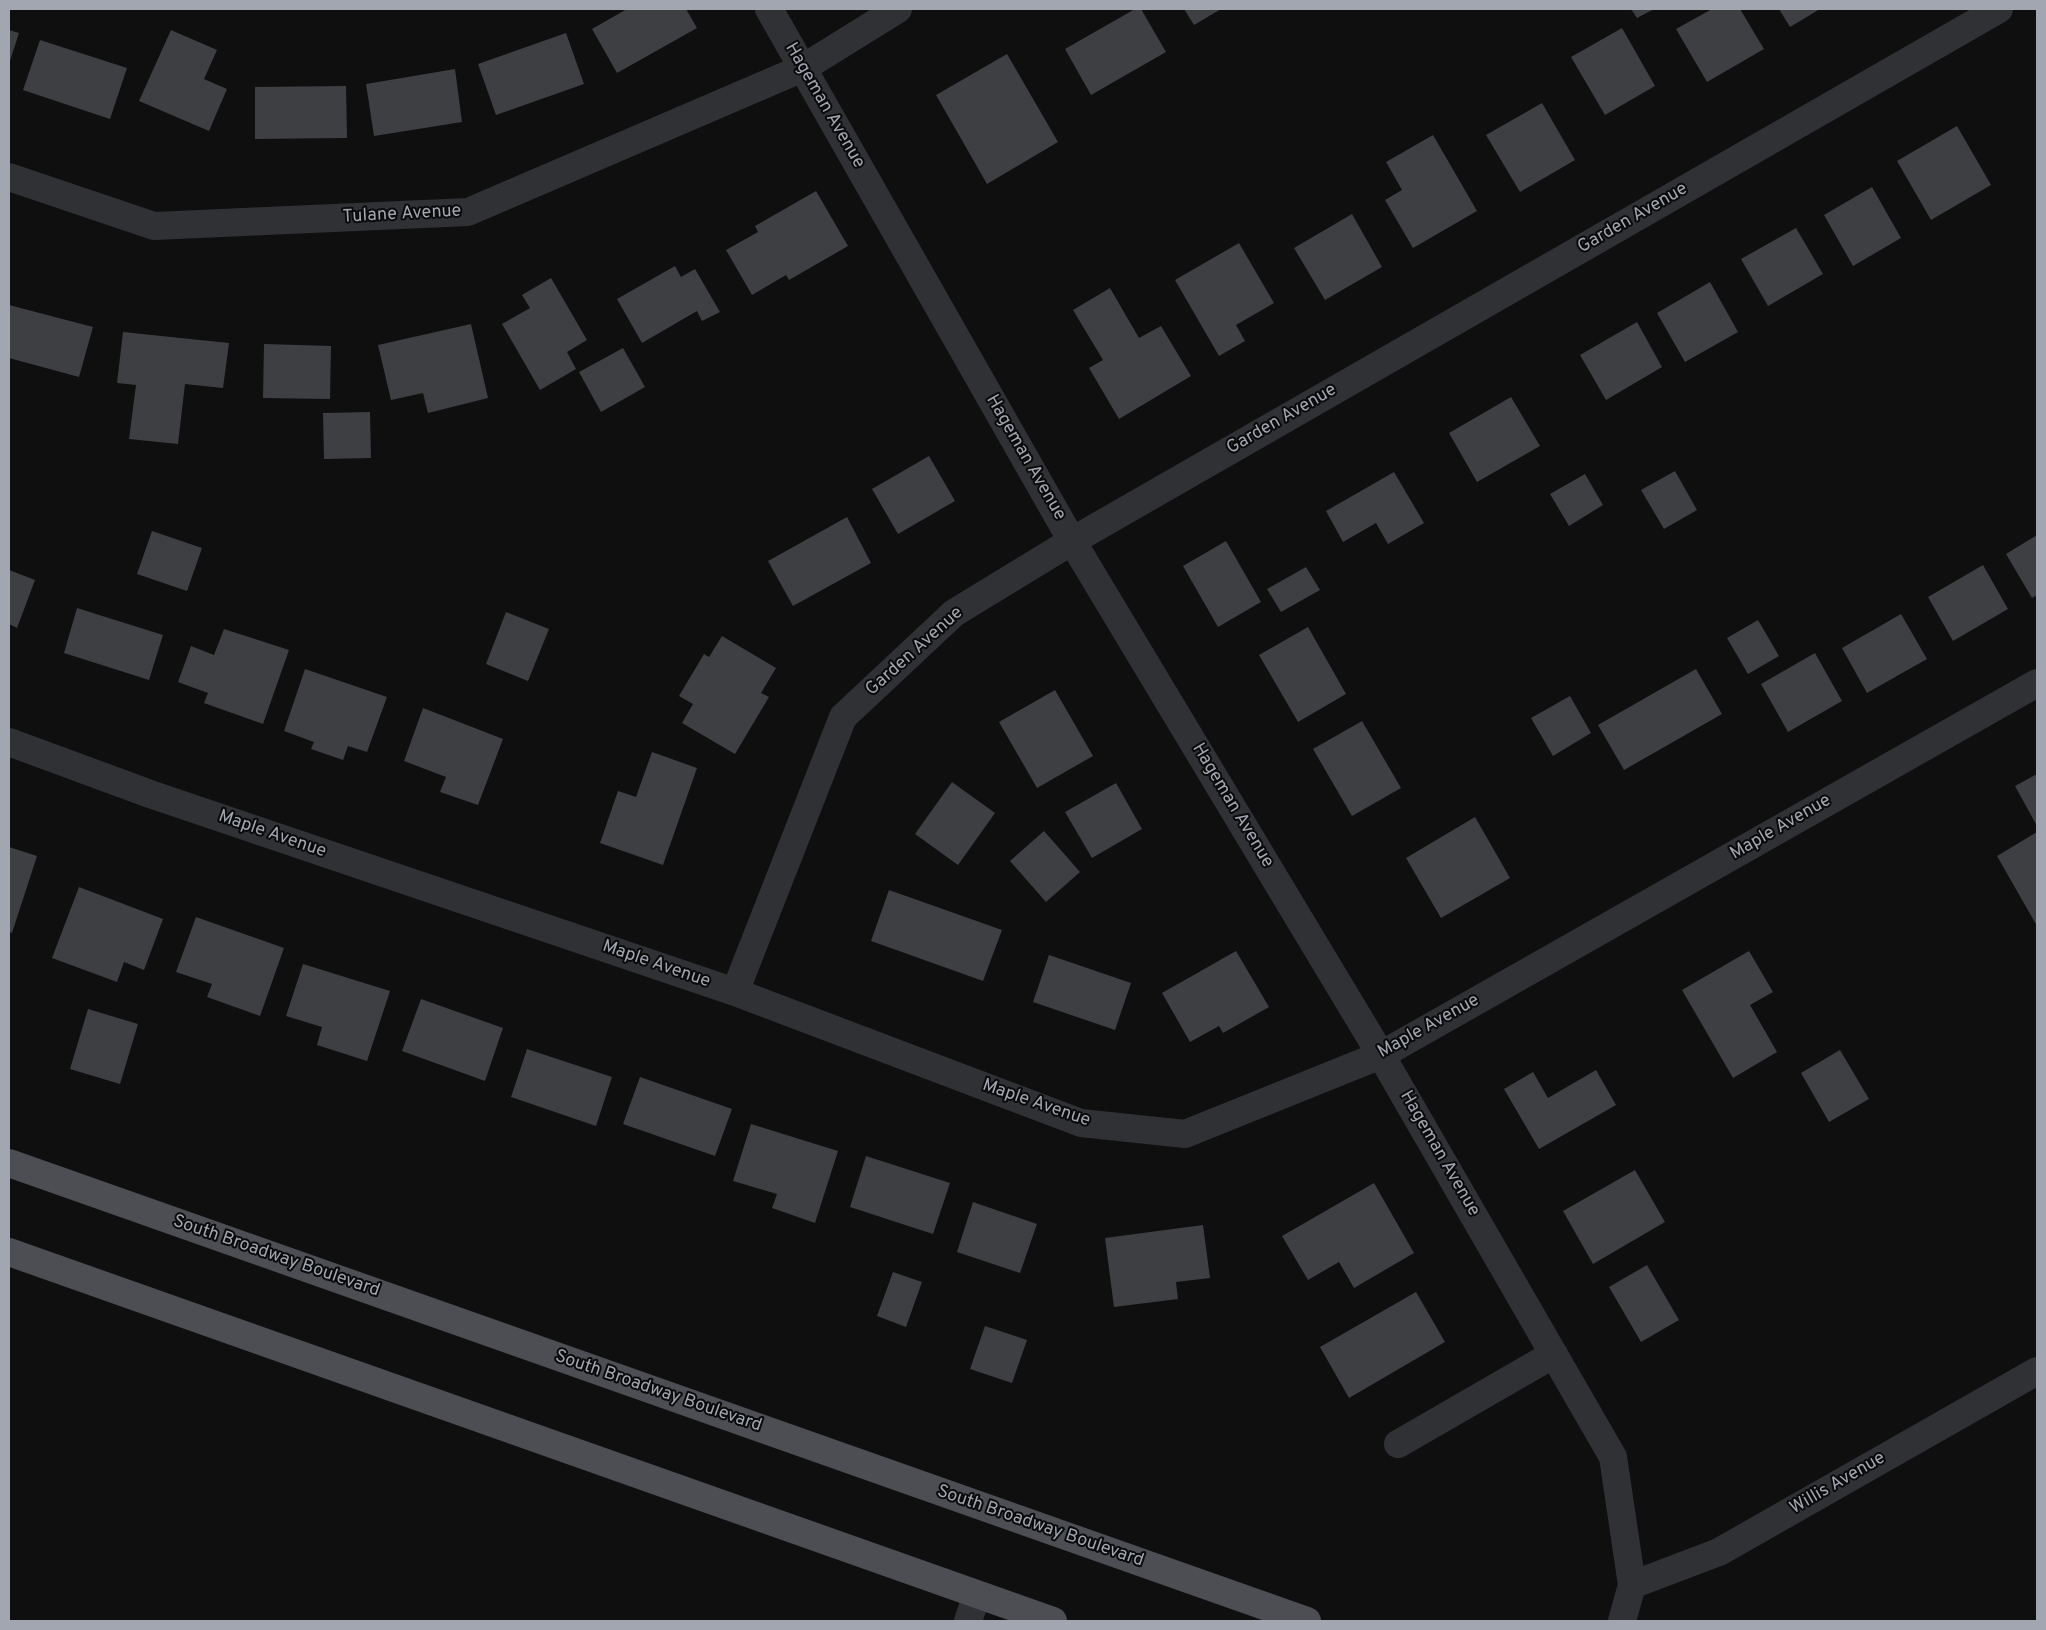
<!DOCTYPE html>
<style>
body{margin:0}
#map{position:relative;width:2046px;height:1630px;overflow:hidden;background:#0f0f10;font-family:Overpass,sans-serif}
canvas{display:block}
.frame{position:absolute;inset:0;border:10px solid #a1a6b0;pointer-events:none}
</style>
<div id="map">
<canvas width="2046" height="1630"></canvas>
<div class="frame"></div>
</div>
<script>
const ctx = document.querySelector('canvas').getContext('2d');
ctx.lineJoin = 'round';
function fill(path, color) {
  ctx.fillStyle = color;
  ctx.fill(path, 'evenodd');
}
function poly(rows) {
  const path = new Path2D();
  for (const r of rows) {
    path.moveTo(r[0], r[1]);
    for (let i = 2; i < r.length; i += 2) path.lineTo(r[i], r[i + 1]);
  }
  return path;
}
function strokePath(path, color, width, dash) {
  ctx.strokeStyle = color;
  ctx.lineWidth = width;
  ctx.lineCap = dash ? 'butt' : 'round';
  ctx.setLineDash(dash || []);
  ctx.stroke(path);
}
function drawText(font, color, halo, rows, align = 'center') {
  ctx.font = font + ' Overpass,sans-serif';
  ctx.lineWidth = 4;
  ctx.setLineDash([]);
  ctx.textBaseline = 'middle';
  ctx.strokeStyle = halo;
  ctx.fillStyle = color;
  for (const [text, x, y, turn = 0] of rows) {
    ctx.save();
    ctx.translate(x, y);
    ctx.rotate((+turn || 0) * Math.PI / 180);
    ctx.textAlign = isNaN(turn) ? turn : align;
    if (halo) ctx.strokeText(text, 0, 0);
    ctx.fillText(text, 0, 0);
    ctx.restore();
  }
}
const building = poly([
 [627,9,686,9,697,28,617,73,592,29],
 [1135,9,1141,9,1166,52,1091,95,1065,49],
 [1184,9,1221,9,1194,25],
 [1631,9,1654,9,1637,18],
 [1712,9,1740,9,1764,49,1707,82,1676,29],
 [1779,9,1820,9,1790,27],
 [1622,28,1655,86,1605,115,1571,57],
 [9,30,19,33,9,64],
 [171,30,217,50,204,79,227,89,209,131,139,101],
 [566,33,584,84,496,115,478,64],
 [40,40,127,68,110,119,23,90],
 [1007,54,1058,142,987,184,936,95],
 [455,69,462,122,374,136,366,84],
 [346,86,347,138,255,139,255,87],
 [1542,103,1575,160,1520,192,1486,135],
 [1957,126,1991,185,1931,220,1897,161],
 [1433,135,1477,211,1413,248,1385,200,1402,190,1386,162],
 [1872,187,1901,238,1853,266,1824,215],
 [816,191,848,246,789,280,786,275,752,295,726,250,758,232,755,226],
 [1352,214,1382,267,1325,300,1294,248],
 [1796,228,1823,274,1768,306,1741,259],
 [1239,243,1274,303,1236,325,1245,341,1219,356,1175,280],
 [675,266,681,277,695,269,720,312,702,321,697,311,642,343,617,299],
 [551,278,587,340,567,352,576,369,540,390,502,324,530,308,522,295],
 [1710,282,1738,332,1685,362,1657,313],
 [1110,288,1139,338,1161,326,1191,376,1119,419,1089,368,1103,360,1073,310],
 [9,305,93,327,79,377,9,358],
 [1637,322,1662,367,1606,400,1580,355],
 [471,324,488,398,428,413,423,393,391,400,378,345],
 [123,332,229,343,223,388,185,384,178,444,129,439,136,385,117,383],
 [264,344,331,346,330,399,263,398],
 [623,348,645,387,601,412,579,372],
 [1511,397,1540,446,1477,482,1449,433],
 [370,412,371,458,324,459,323,413],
 [929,456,955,501,898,534,872,489],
 [1675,471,1697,510,1664,529,1641,490],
 [1394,472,1424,523,1388,544,1376,523,1343,542,1326,511],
 [1585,474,1603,505,1569,526,1550,494],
 [847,517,871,563,793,606,768,561],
 [152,531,202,548,187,591,137,574],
 [2037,535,2037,595,2032,598,2006,554],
 [1226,541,1261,602,1218,627,1183,566],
 [1983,565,2008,609,1953,641,1928,597],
 [1306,567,1320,590,1281,612,1267,589],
 [9,570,35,580,17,628,9,624],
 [77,608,163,635,149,680,64,653],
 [506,612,549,629,528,681,486,664],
 [1901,614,1927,659,1867,693,1842,648],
 [1758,620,1779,656,1748,674,1727,638],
 [1308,627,1346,694,1298,722,1259,655],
 [224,629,289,650,263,724,204,703,208,693,178,682,191,646,214,655],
 [722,636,776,668,761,693,769,697,735,754,682,723,693,704,679,696,704,654,709,657],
 [1815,653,1842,701,1788,732,1761,684],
 [305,669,387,697,367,752,348,746,343,760,311,749,314,742,284,731],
 [1696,669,1722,714,1624,770,1598,725],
 [1055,690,1093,756,1037,788,999,722],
 [1570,696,1591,733,1553,756,1531,718],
 [423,708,503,739,478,805,440,792,446,777,404,761],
 [1362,721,1401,788,1352,816,1313,749],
 [652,752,697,768,663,865,600,843,618,791,636,797],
 [2037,774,2037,826,2015,786],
 [952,782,995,813,958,865,915,834],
 [1116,783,1142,829,1092,858,1065,812],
 [1475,817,1510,878,1441,918,1406,858],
 [1044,831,1080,872,1046,902,1010,861],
 [2037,832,2037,926,1997,856],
 [9,847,37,856,12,933,9,932],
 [79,887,163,919,144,970,124,962,117,982,52,958],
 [889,890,1002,930,983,981,871,941],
 [196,917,284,948,260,1016,207,997,212,984,176,972],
 [1236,951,1269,1007,1223,1033,1219,1026,1190,1042,1162,993],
 [1749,951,1773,992,1750,1005,1777,1052,1733,1078,1682,990],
 [1049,955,1131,983,1115,1030,1033,1002],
 [303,964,390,991,367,1061,317,1045,322,1027,286,1016],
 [421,999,503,1028,485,1081,402,1051],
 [88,1009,138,1024,120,1084,70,1069],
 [527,1049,612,1077,596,1126,511,1097],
 [1840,1050,1869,1099,1829,1122,1801,1073],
 [1596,1070,1616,1105,1539,1149,1504,1089,1533,1072,1548,1098],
 [640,1077,732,1109,715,1156,623,1124],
 [751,1124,838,1151,815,1223,772,1208,777,1194,733,1181],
 [866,1156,950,1183,933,1234,850,1207],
 [1635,1170,1665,1222,1593,1264,1563,1211],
 [1374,1183,1414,1253,1354,1288,1339,1262,1308,1280,1282,1236],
 [973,1202,1037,1224,1020,1273,957,1252],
 [1203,1225,1210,1278,1176,1282,1178,1299,1114,1307,1105,1238],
 [1647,1265,1679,1320,1641,1342,1609,1287],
 [893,1272,922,1282,906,1327,877,1316],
 [1416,1292,1445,1342,1349,1398,1320,1347],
 [985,1326,1027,1340,1012,1383,970,1369]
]);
const minor = poly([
 [769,9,1072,541,1381,1055,1613,1457,1632,1585,1622,1621],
 [9,177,154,226,468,212,803,68,898,9],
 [9,742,150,794,735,992,1081,1123,1185,1134,1381,1055,2037,683],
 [735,992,843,717,954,613,1072,541,1999,9],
 [1398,1444,1554,1354],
 [1632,1585,1719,1552,2037,1371],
 [968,1621,977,1595]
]);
const major = poly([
 [9,1163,1307,1621],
 [9,1252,1053,1621]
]);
const streetNames = [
 ["Hageman Avenue",824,106,60],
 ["Tulane Avenue",402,215,-3],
 ["Garden Avenue",1633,219,-30],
 ["Garden Avenue",1282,420,-30],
 ["Hageman Avenue",1025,458,60],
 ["Garden Avenue",915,652,-42],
 ["Hageman Avenue",1232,806,59],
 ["Maple Avenue",1781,828,-30],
 ["Maple Avenue",272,835,19],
 ["Maple Avenue",656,965,19],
 ["Maple Avenue",1429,1027,-29],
 ["Maple Avenue",1036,1104,19],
 ["Hageman Avenue",1439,1154,60],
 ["South Broadway Boulevard",276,1257,19],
 ["South Broadway Boulevard",658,1392,19],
 ["Willis Avenue",1838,1484,-30],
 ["South Broadway Boulevard",1040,1527,19]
];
fill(building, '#3e3f43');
strokePath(minor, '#303135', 28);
strokePath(major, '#4c4e54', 28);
drawText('18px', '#a1a6b0', '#0a0a0b', streetNames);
</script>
